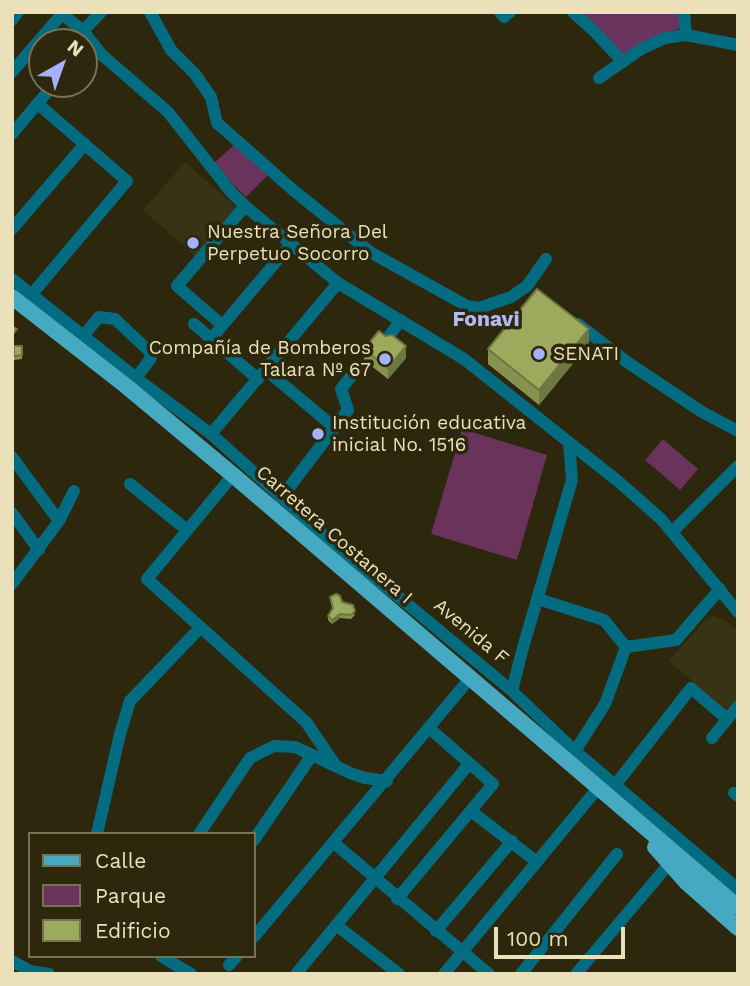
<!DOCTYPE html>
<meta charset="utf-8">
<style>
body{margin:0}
#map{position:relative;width:750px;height:986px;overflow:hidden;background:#2c270d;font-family:"Work Sans",sans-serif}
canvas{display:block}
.frame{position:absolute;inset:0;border:14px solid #eae1bb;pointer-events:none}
.legend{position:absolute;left:28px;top:832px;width:228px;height:126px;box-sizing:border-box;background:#2c270d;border:2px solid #787153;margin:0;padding:9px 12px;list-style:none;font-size:21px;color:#eae1bb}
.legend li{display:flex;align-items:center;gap:14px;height:35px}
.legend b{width:35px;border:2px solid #787153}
.north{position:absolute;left:28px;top:28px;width:70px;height:70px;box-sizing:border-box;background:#2c270d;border:2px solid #787153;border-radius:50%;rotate:40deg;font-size:19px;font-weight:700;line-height:28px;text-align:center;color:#eae1bb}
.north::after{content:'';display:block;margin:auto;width:24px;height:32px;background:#a6b1fc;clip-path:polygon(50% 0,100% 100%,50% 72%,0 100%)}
.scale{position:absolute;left:494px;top:927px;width:131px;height:32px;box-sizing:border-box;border:4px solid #eae1bb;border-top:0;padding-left:9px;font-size:21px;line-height:24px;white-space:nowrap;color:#eae1bb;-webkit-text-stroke:5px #2c270d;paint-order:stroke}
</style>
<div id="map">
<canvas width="750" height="986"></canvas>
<div class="frame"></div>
<ul class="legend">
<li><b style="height:9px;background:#45a9c2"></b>Calle</li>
<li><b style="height:19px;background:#69335c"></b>Parque</li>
<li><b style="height:19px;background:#9daa5e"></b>Edificio</li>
</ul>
<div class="north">N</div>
<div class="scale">100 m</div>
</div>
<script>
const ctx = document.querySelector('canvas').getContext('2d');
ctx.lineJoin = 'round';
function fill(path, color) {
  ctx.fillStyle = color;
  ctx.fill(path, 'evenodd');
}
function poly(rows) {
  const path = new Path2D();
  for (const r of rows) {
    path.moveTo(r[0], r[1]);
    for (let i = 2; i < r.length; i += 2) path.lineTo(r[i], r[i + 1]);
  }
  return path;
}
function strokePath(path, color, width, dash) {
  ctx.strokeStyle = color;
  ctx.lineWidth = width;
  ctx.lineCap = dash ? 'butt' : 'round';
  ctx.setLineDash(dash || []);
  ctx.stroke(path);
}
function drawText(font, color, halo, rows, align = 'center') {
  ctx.font = font + ' "Work Sans",sans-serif';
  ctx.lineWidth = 7;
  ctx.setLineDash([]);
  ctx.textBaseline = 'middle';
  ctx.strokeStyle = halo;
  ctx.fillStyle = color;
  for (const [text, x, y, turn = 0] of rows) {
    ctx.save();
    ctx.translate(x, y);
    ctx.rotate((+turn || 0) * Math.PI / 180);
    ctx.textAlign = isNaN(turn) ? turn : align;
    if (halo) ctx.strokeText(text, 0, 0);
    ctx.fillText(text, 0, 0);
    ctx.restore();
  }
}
const built = poly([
 [185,162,237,208,196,257,143,210],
 [713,615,718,619,720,616,738,631,738,697,726,710,669,661,707,618,709,619]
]);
const green = poly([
 [581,12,681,12,681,28,648,40,623,56],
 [236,143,268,175,246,197,213,164],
 [462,429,547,455,517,560,431,534],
 [663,439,698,469,680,490,645,460]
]);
const minor = poly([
 [60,12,83,31,102,55,168,112,231,192,245,206,338,283,464,359,619,482,661,519,738,612],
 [150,12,171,50,195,74,211,97,217,123,293,190,370,252,467,306,479,308,511,297,527,286,546,259],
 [500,12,504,17,510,12],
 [573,12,593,30,623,62],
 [684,12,686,35],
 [12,20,18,12],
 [83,31,101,12],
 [12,72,62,14],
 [599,78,641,49,665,38,686,35,738,45],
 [12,134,54,84],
 [12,229,85,144],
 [12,279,136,378,211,434,347,556,405,602,512,691,575,751,738,889],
 [32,294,127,181,38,104],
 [194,324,258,379],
 [578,324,627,362,702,412,738,431],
 [222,325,177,286,245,206],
 [83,336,99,317,115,319,149,351,151,358,136,378],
 [211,339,291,244],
 [387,339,401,320],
 [266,370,335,428],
 [211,434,338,283],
 [12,457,59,521],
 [233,475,147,579,306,722,336,766],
 [130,484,187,530],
 [281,498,348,410,341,389,353,374],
 [12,513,39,550],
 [672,532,738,466],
 [12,584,59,521,74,491],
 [538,599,604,620,626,647,676,640,720,589],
 [512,691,522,651,572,480,569,442],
 [712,738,738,706],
 [575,751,605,704,626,647],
 [616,784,691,688,727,719],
 [734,793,738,796],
 [471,811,537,862],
 [97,834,120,734,130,701,200,628],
 [199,834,250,758,274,746,295,747,350,773,365,778,387,781],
 [254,840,312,755],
 [334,843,489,974],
 [397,899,493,784,429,728],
 [336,925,399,974],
 [436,931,512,841],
 [254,937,471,677],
 [161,956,191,974],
 [12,961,30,971,49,974],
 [229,965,237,956],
 [296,974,469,764],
 [444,974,598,788],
 [521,974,617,854],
 [576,974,669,864]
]);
const major = poly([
 [12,297,126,386,233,475,738,907],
 [655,847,686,882,738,928]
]);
const wall = poly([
 [589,344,539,405,488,364,488,349],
 [14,346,22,346,22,359,14,360],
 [364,349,406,358,388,379,364,360],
 [330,597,342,602,355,615,351,619,340,618,332,624,328,620,328,616,332,609]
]);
const shadedWall = poly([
 [589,329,589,344,539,405,539,390],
 [406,346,406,358,388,379,388,368],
 [340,614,340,618,332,624,332,620]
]);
const building = poly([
 [537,289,589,329,539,390,488,349,537,289],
 [12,326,17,329,12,335,12,326],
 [379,331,385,336,392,335,406,346,388,368,364,349,379,331],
 [14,346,22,346,22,355,14,356,14,346],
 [336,594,340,596,342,602,353,605,355,611,351,615,340,614,332,620,328,616,333,608,330,597,336,594]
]);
const markers = [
 [193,243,7,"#a6b1fc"],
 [539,354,7,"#a6b1fc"],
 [385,359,7,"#a6b1fc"],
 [318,434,7,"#a6b1fc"]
];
const poiNames = [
 ["Nuestra Señora Del",207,232],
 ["Perpetuo Socorro",207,254],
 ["Compañía de Bomberos",371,348,"right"],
 ["Talara Nº 67",371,370,"right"],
 ["SENATI",553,354],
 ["Institución educativa",332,423],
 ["inicial No. 1516",332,445]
];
const streetNames = [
 ["Carretera Costanera I",334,535,41],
 ["Avenida F",471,632,40]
];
const neighbourhoodNames = [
 ["Fonavi",486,320]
];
fill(built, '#393316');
fill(green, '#69335c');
strokePath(minor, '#036c81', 12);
strokePath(major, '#45a9c2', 16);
fill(wall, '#879251');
fill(shadedWall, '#6e7742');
fill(building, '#9daa5e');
strokePath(building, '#6e7742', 2);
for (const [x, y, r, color] of markers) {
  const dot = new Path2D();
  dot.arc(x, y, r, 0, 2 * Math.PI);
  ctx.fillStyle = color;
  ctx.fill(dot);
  strokePath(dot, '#2c270d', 2.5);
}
drawText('19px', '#eae1bb', '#2c270d', poiNames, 'left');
drawText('19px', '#eae1bb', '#2c270d', streetNames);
drawText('bold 21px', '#b1bbf3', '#2c270d', neighbourhoodNames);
</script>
